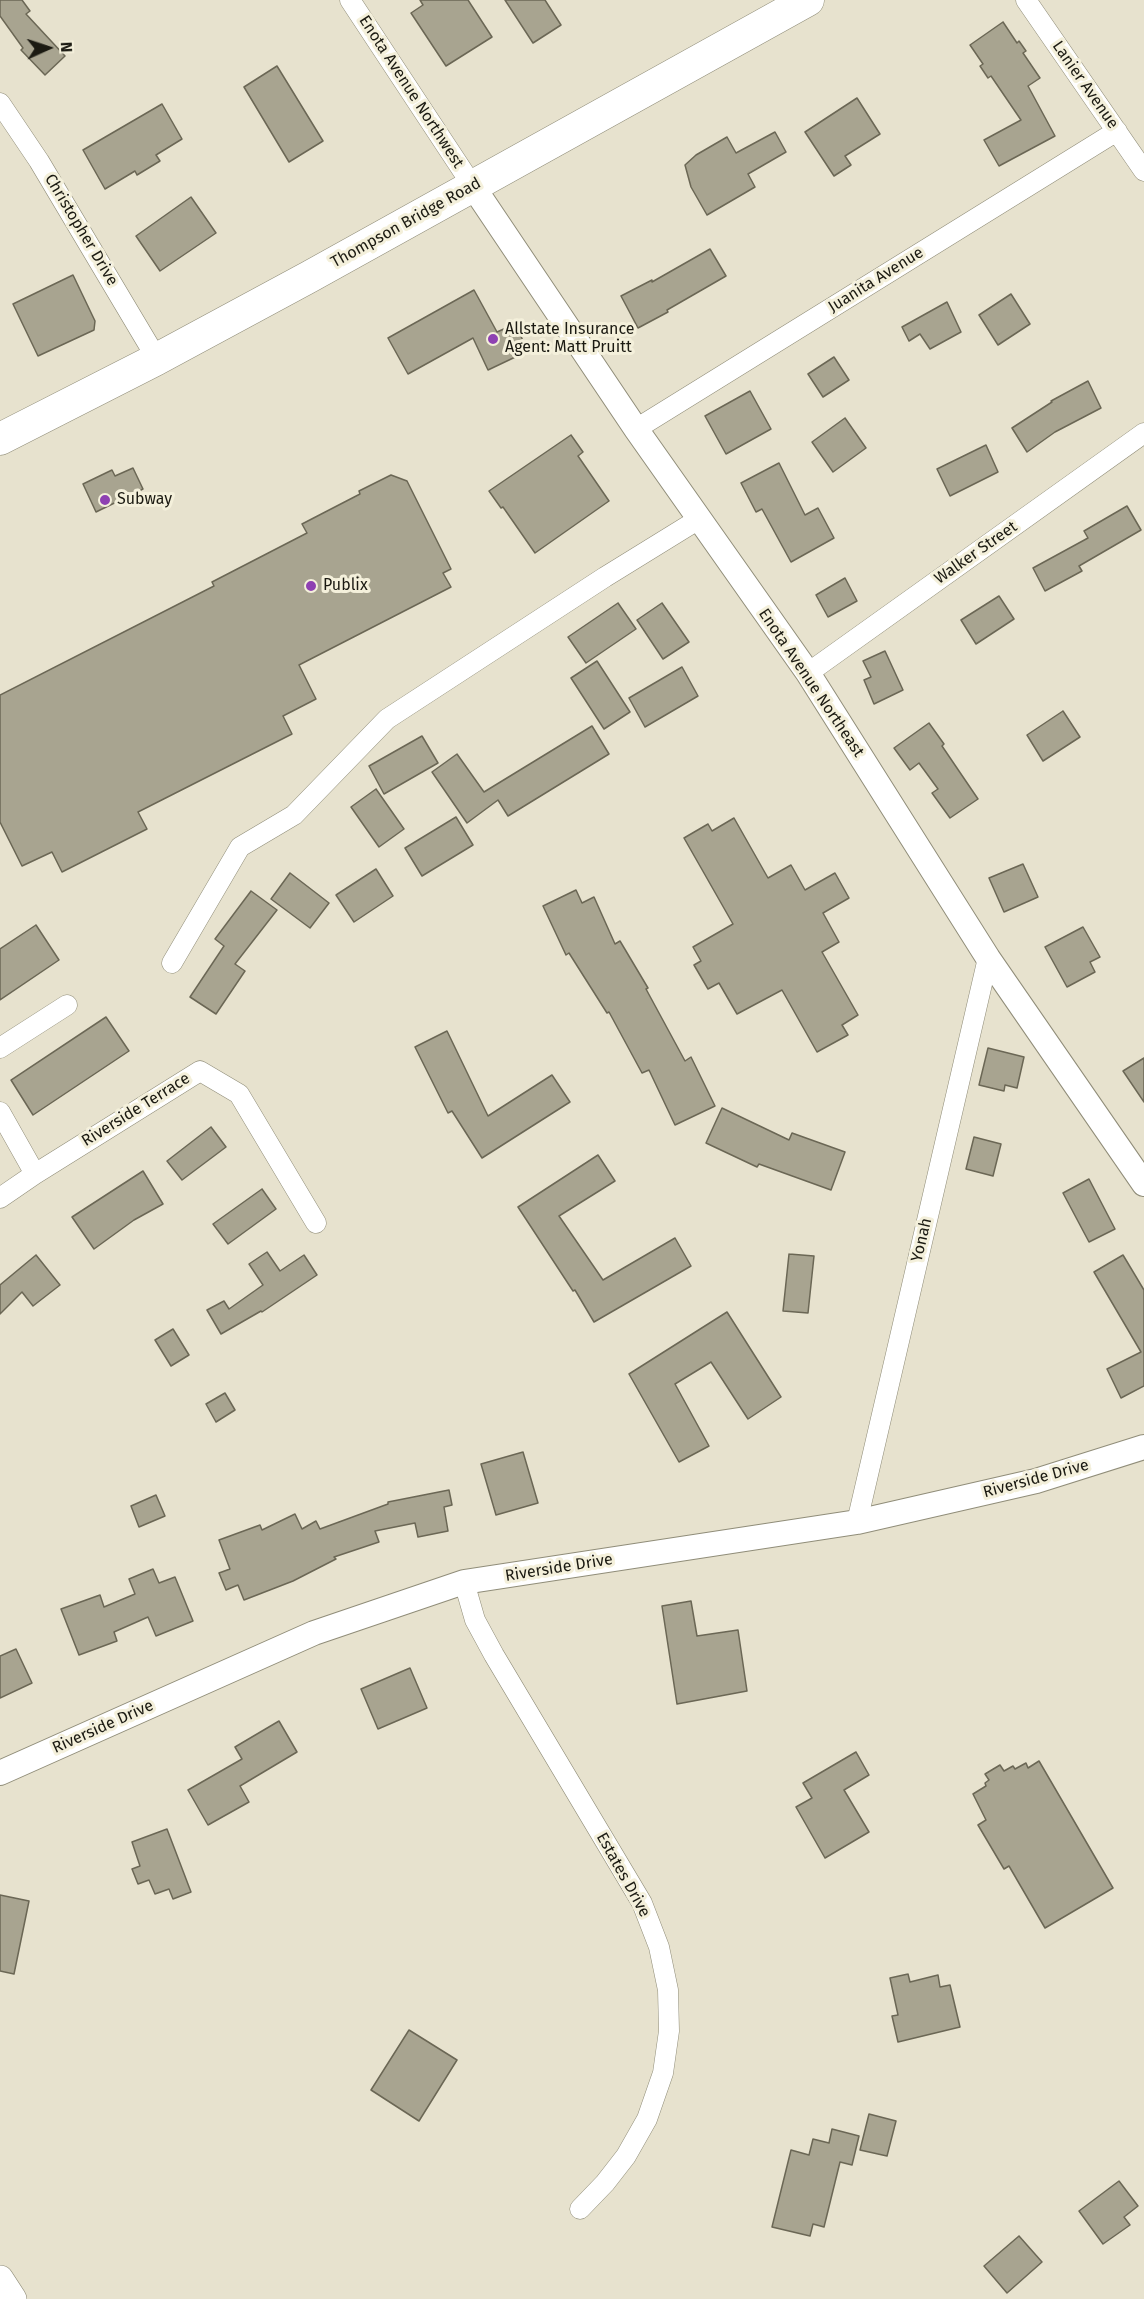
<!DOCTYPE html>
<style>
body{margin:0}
#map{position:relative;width:1144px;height:2299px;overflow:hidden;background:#e7e2ce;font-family:"Fira Sans",sans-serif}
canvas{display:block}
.north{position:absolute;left:18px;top:18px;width:60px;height:60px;-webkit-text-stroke:4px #f4f0db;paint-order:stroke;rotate:87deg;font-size:16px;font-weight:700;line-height:24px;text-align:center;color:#1b1a12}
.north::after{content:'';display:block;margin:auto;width:21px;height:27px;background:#1b1a12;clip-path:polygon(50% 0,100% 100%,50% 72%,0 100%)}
</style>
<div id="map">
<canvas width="1144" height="2299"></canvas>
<div class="north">N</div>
</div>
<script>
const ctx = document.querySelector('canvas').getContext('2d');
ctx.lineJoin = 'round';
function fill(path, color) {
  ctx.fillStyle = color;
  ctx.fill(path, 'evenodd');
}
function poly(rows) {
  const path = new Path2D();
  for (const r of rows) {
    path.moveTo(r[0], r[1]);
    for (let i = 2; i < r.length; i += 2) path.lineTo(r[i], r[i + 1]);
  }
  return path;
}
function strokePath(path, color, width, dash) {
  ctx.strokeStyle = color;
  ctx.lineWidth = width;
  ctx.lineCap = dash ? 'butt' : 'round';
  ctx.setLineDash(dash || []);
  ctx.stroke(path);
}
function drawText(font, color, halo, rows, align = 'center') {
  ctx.font = font + ' "Fira Sans",sans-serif';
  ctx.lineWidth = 6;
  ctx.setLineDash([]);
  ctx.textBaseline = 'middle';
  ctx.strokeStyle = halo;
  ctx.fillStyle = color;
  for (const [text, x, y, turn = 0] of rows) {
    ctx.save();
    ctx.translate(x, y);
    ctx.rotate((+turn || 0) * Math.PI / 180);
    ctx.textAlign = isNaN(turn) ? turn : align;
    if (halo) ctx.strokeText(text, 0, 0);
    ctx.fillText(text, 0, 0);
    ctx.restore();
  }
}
const building = poly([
 [0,0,22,0,30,11,26,14,65,56,45,75,21,50,23,48,0,16,0,0],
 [420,0,468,0,492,37,446,66,411,13,423,5,420,0],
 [505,0,545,0,561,25,533,43,505,0],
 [1003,22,1017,43,1019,41,1026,51,1023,53,1040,78,1028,86,1055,136,999,166,984,140,1021,120,991,76,988,78,980,66,983,64,970,45,1003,22],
 [277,66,323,141,289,162,244,87,277,66],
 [857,98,880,134,845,156,851,165,834,176,805,132,857,98],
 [162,104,182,139,156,155,160,161,137,175,135,171,105,189,83,150,162,104],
 [775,132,786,152,748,174,755,187,707,215,691,187,685,165,696,155,727,137,736,153,775,132],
 [191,197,216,233,160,271,136,236,191,197],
 [710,249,726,276,667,310,668,312,638,328,621,296,652,280,652,282,710,249],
 [73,275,95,321,94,330,38,356,13,304,73,275],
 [474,290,497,332,515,324,528,351,488,370,473,338,408,374,388,338,474,290],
 [1011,294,1030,324,998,345,979,315,1011,294],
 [947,302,961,332,930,349,920,334,909,341,902,327,947,302],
 [834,357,849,380,823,397,808,374,834,357],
 [1088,381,1101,408,1055,432,1027,452,1012,428,1052,402,1051,401,1088,381],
 [750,391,771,429,726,454,705,416,750,391],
 [845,418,866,448,833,472,812,442,845,418],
 [571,435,583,452,578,456,609,501,535,553,503,507,501,508,489,491,571,435],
 [986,445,998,472,950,496,937,469,986,445],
 [779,463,805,515,818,508,834,538,791,562,762,509,756,512,741,483,779,463],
 [133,468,143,489,96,512,83,484,112,470,115,476,133,468],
 [391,475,407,481,451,569,443,573,451,587,299,665,316,699,283,716,292,734,138,812,147,829,62,872,52,852,22,866,0,822,0,695,214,586,212,582,307,533,302,524,360,494,359,491,391,475],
 [1127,506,1141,530,1079,566,1082,571,1045,591,1033,568,1088,538,1084,531,1127,506],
 [845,578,857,601,828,617,816,595,845,578],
 [999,596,1014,619,976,644,961,620,999,596],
 [618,603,636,629,586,663,568,637,618,603],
 [662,603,689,642,663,659,637,620,662,603],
 [885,651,903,690,874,704,864,680,871,677,863,661,885,651],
 [597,661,630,712,604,729,571,678,597,661],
 [682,667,698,696,645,727,629,698,682,667],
 [1063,711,1080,737,1043,761,1027,735,1063,711],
 [929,723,944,744,942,746,978,799,950,818,932,793,938,789,919,763,910,770,894,748,929,723],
 [592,726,609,754,508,816,498,800,467,823,432,772,457,754,484,792,592,726],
 [422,736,438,763,384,794,369,766,422,736],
 [376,789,404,829,379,847,351,807,376,789],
 [456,817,473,845,422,876,405,848,456,817],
 [734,818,768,878,791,865,805,890,835,873,849,898,823,913,839,942,822,952,858,1015,842,1025,848,1035,817,1052,782,990,737,1014,719,983,708,989,694,965,701,961,693,947,733,924,684,838,708,824,712,831,734,818],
 [1023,864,1038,897,1004,912,989,878,1023,864],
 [376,869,393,896,354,922,336,895,376,869],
 [290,873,329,903,310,928,271,899,290,873],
 [576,890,582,903,594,897,615,944,620,941,648,988,646,989,685,1061,691,1057,715,1106,675,1125,649,1070,642,1073,609,1012,607,1013,569,953,566,955,543,906,576,890],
 [251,891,277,910,235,964,245,971,216,1014,190,997,224,946,215,939,251,891],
 [36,925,59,960,0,1000,0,949,36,925],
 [1083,927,1100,957,1090,962,1095,972,1067,987,1045,947,1083,927],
 [106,1017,129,1051,33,1115,11,1080,106,1017],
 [447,1031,488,1116,552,1075,570,1102,482,1158,452,1111,448,1113,415,1047,447,1031],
 [988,1048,1024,1057,1017,1088,1005,1085,1004,1091,979,1085,988,1048],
 [1144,1058,1144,1102,1123,1071,1144,1058],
 [722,1108,789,1140,792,1133,845,1152,831,1190,759,1164,757,1167,706,1143,722,1108],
 [211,1127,226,1147,182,1180,167,1161,211,1127],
 [974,1137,1001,1144,993,1176,966,1169,974,1137],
 [598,1155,615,1181,559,1216,603,1280,675,1238,691,1266,594,1322,575,1290,573,1291,518,1207,598,1155],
 [143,1171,163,1204,134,1220,94,1249,72,1217,143,1171],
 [1089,1179,1115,1229,1089,1242,1063,1193,1089,1179],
 [262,1189,276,1209,228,1244,213,1224,262,1189],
 [267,1252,280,1271,304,1255,317,1275,262,1312,261,1311,221,1334,207,1310,224,1301,229,1309,263,1285,249,1264,267,1252],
 [789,1254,814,1256,808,1313,783,1311,789,1254],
 [36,1255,60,1285,33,1306,22,1292,0,1314,0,1285,36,1255],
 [1123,1255,1144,1290,1144,1386,1121,1398,1107,1369,1141,1352,1094,1272,1123,1255],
 [727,1312,781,1397,748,1419,711,1362,675,1384,709,1446,679,1462,629,1374,727,1312],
 [173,1329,189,1355,171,1366,155,1340,173,1329],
 [225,1393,235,1410,216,1422,206,1404,225,1393],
 [523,1452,538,1503,496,1515,481,1464,523,1452],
 [449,1490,452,1505,444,1507,448,1531,418,1537,415,1523,375,1531,379,1542,334,1557,336,1559,293,1581,244,1600,238,1585,226,1590,219,1573,230,1569,219,1540,260,1525,262,1530,295,1514,302,1529,316,1521,320,1529,388,1504,388,1502,449,1490],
 [156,1495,165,1516,139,1527,131,1506,156,1495],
 [153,1569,159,1583,175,1577,193,1621,156,1636,148,1617,114,1632,117,1641,79,1655,61,1609,100,1595,104,1607,135,1594,129,1579,153,1569],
 [691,1601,697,1636,738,1630,747,1691,677,1704,662,1606,691,1601],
 [16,1649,32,1683,0,1698,0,1656,16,1649],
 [410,1668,427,1708,378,1729,361,1689,410,1668],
 [279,1721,297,1752,240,1786,249,1802,208,1825,188,1790,242,1759,235,1747,279,1721],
 [856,1752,869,1775,844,1790,869,1832,825,1858,796,1807,812,1798,803,1783,856,1752],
 [1039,1761,1113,1888,1045,1928,1009,1866,1004,1869,978,1825,986,1820,973,1794,986,1786,985,1783,989,1780,985,1774,1000,1765,1004,1771,1013,1766,1015,1769,1026,1763,1028,1768,1039,1761],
 [167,1829,191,1892,173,1899,169,1889,155,1894,149,1880,138,1884,132,1869,140,1866,132,1842,167,1829],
 [0,1895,29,1901,14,1974,0,1971,0,1895],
 [908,1974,910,1982,938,1975,940,1987,950,1985,960,2027,898,2042,892,2016,898,2015,890,1978,908,1974],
 [409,2030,457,2060,419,2121,371,2090,409,2030],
 [869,2114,896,2121,887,2156,860,2150,869,2114],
 [832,2129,859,2136,852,2165,840,2162,824,2227,813,2224,810,2236,772,2227,791,2150,809,2155,813,2139,829,2143,832,2129],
 [1119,2181,1138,2206,1124,2217,1130,2225,1103,2244,1079,2211,1119,2181],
 [1019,2236,1042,2262,1007,2293,984,2266,1019,2236]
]);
const minor = poly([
 [350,0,472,185],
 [1026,0,1144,171],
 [0,103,39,161,157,359],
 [636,429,1117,131],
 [808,673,1144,433],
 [172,963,240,847,294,815,387,719,605,577,699,519],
 [0,1048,67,1005],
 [0,1112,35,1174],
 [0,1198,35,1174,200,1071,239,1094,316,1223],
 [857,1522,988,958],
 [464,1582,475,1620,494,1655,642,1903,659,1947,668,1990,669,2031,663,2073,647,2119,626,2156,605,2183,580,2209]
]);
const tertiary = poly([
 [472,185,636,429,808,673,988,958,1144,1184],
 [0,1773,314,1633,464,1582,857,1522,1036,1481,1144,1447]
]);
const secondary = poly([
 [0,2279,13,2299]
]);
const trunk = poly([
 [0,439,157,359,309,277,808,0]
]);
const markers = [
 [493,339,6,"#8e41b2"],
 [105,500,6,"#8e41b2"],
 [311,586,6,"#8e41b2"]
];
const streetNames = [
 ["Lanier Avenue",1085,85,55],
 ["Enota Avenue Northwest",411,92,57],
 ["Thompson Bridge Road",406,223,-29],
 ["Christopher Drive",81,230,59],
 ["Juanita Avenue",876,280,-32],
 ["Walker Street",976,553,-35],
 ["Enota Avenue Northeast",811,683,56],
 ["Riverside Terrace",136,1110,-32],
 ["Yonah",922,1240,-77],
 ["Riverside Drive",1036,1479,-15],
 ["Riverside Drive",559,1568,-9],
 ["Riverside Drive",103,1727,-24],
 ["Estates Drive",623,1875,61]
];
const poiNames = [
 ["Allstate Insurance",505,330],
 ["Agent: Matt Pruitt",505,348],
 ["Subway",117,500],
 ["Publix",323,586]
];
fill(building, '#a8a490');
strokePath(building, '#6b6755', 1.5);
strokePath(minor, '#908d79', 21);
strokePath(tertiary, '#908d79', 26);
strokePath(secondary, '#908d79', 28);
strokePath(trunk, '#908d79', 33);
strokePath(minor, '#fff', 20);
strokePath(tertiary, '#fff', 24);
strokePath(secondary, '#fff', 27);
strokePath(trunk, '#fff', 32);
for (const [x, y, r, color] of markers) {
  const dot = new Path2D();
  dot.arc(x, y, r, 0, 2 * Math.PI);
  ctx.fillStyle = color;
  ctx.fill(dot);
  strokePath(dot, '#f4f0db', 2);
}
drawText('16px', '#1b1a12', '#f4f0db', streetNames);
drawText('16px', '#1b1a12', '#f4f0db', poiNames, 'left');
</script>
